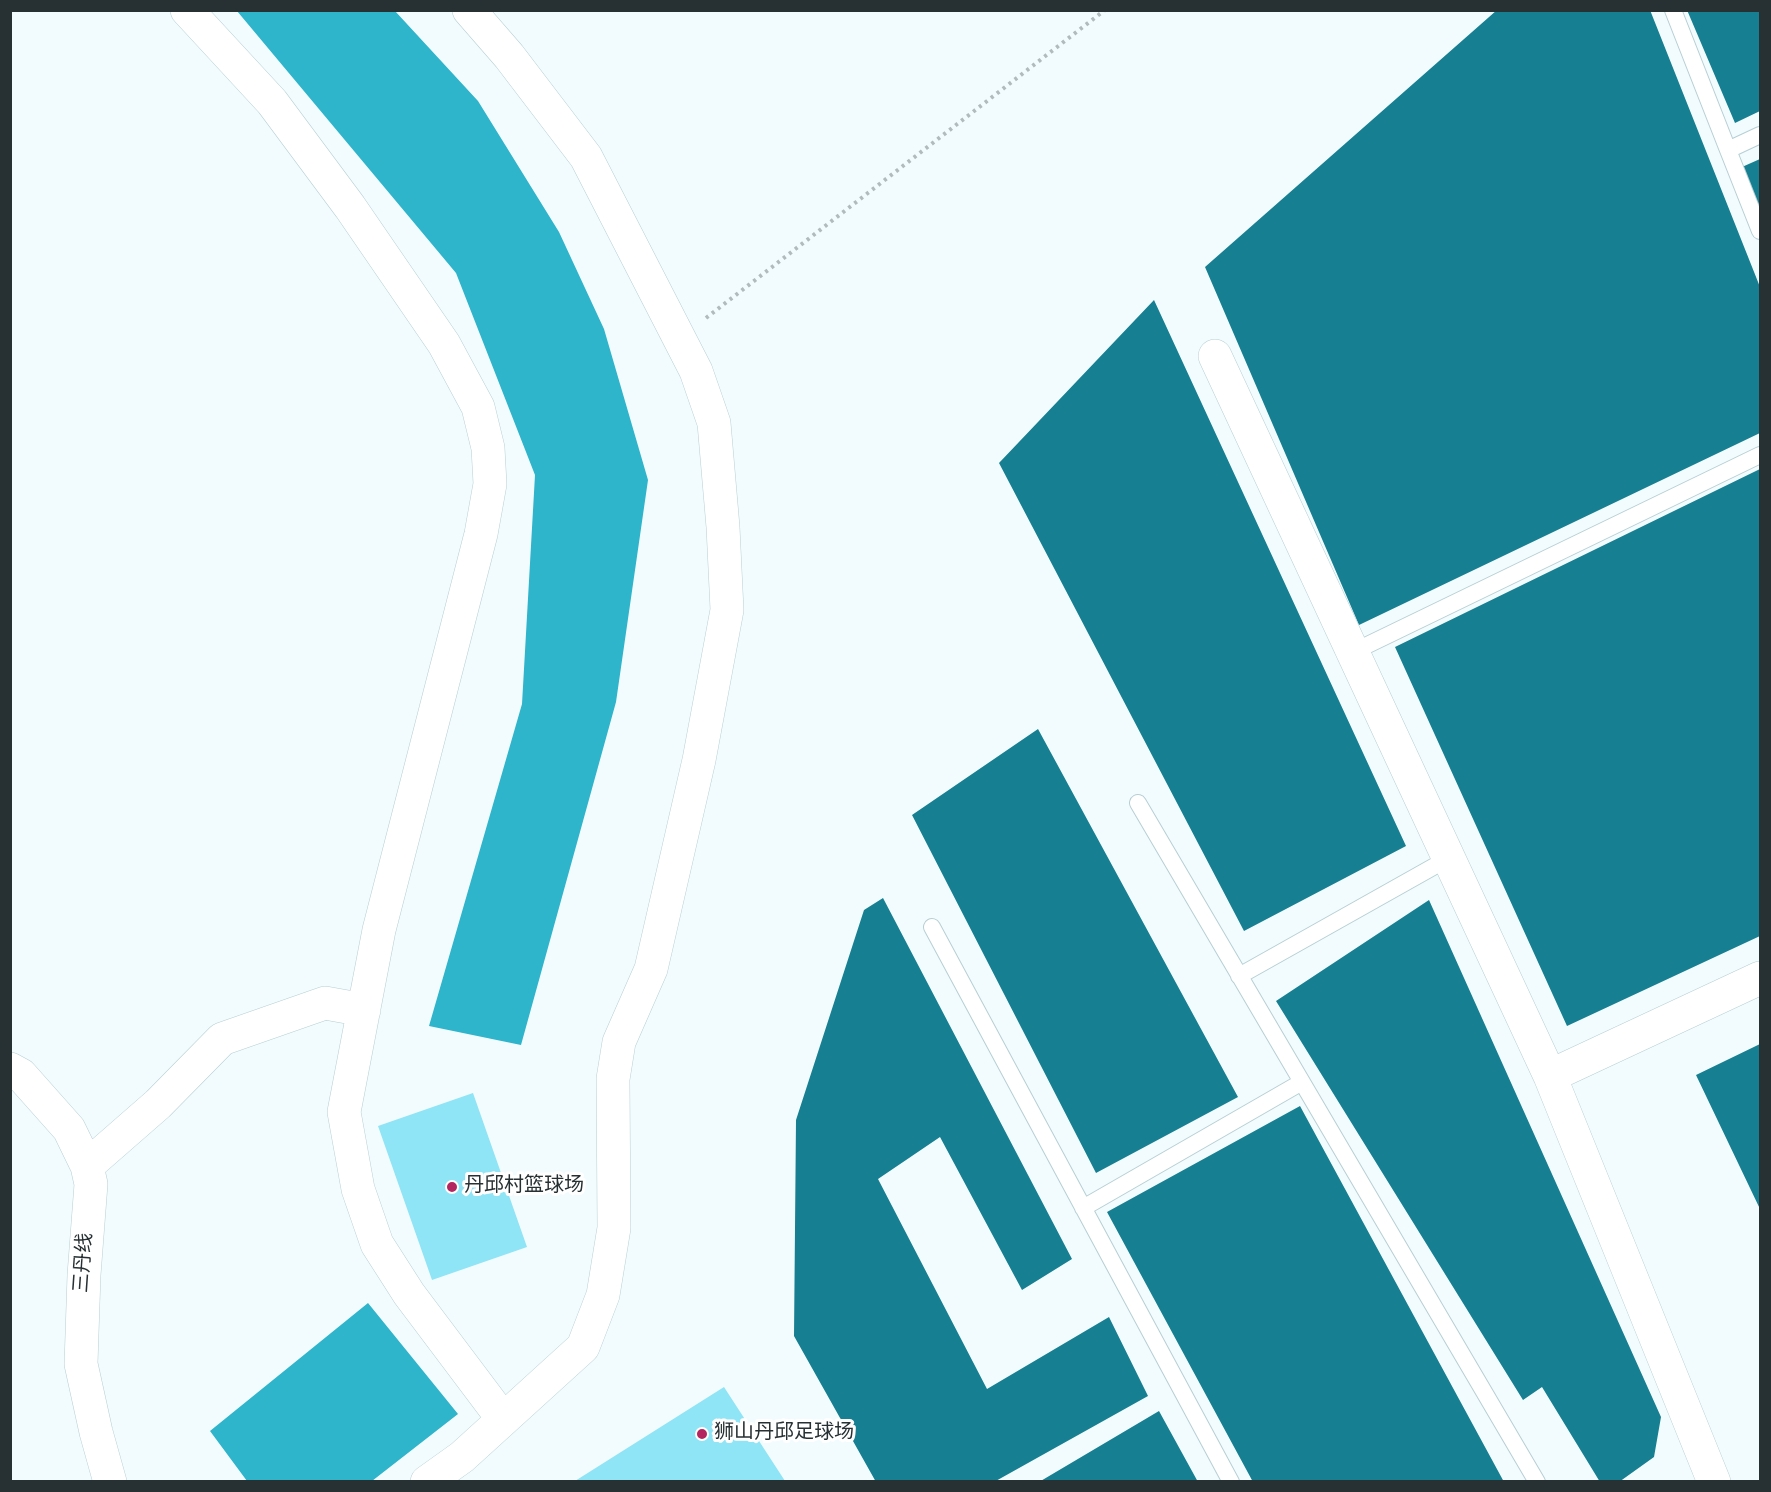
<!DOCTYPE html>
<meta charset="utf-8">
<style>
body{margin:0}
#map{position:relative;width:1771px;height:1492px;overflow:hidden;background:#f2fcfe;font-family:Overpass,sans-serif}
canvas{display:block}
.frame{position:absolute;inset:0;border:12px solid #273032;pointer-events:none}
</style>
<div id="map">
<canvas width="1771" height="1492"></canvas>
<div class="frame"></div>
</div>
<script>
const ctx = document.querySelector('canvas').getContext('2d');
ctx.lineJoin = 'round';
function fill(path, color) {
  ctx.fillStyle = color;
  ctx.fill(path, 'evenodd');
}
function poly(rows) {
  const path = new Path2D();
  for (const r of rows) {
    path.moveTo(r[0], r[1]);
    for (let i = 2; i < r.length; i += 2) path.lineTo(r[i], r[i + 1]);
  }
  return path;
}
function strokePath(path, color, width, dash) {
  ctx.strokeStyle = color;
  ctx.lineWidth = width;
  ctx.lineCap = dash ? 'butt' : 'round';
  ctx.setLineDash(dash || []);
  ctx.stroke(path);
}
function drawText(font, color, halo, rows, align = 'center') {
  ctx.font = font + ' Overpass,"Noto Sans SC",sans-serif';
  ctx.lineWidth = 6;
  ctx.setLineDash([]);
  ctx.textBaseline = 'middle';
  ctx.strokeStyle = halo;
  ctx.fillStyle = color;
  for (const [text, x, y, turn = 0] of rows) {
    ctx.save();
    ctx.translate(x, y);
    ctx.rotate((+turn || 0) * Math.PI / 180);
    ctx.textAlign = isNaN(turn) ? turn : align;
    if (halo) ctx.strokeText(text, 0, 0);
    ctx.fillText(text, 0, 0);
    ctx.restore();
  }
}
const green = poly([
 [473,1093,527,1247,432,1280,378,1126],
 [724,1387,785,1481,575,1481]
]);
const water = poly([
 [237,11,395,11,478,101,559,232,604,329,648,480,616,702,521,1045,429,1026,522,704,535,475,456,273],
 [368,1303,458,1414,372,1481,247,1481,210,1431]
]);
const building = poly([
 [1497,10,1650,10,1760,287,1760,433,1359,625,1205,267],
 [1687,10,1760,10,1760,111,1735,123],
 [1760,159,1760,210,1742,167],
 [1154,300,1406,846,1244,931,999,463],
 [1760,469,1760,936,1567,1026,1395,647],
 [1038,729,1238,1097,1096,1173,912,815],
 [883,898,1072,1259,1022,1290,940,1137,878,1179,987,1389,1109,1317,1148,1396,994,1482,876,1482,794,1336,796,1120,864,910],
 [1429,900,1661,1417,1654,1457,1619,1482,1600,1482,1542,1387,1523,1400,1276,1001],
 [1760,1044,1760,1209,1696,1075],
 [1300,1106,1504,1482,1253,1482,1107,1212],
 [1159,1411,1198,1482,1039,1482]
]);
const path = poly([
 [706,318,1105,10]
]);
const service = poly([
 [1673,10,1728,150],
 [1760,135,1728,150,1760,231],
 [1353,652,1760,455],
 [1138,803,1537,1482],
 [932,927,1231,1482],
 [1239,976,1449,858],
 [1083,1208,1302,1082]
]);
const minor = poly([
 [187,10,272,102,350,207,444,344,478,407,488,448,490,484,481,534,379,930,344,1112,358,1189,377,1244,409,1294,503,1419],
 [1215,356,1550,1076],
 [10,1069,21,1075,69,1129,87,1166,91,1184,84,1275,81,1364,96,1432,110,1482],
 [87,1166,158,1104,222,1039,325,1003,364,1010],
 [427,1482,462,1457,583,1347,603,1295,614,1228,613,1079,619,1042,651,969,699,760,727,610,723,527,714,423,696,371,586,157,509,56,469,10],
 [1714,1482,1550,1076,1760,978]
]);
const markers = [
 [452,1187,6,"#b3265f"],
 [702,1434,6,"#b3265f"]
];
const poiNames = [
 ["丹邱村篮球场",464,1187],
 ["狮山丹邱足球场",714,1434]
];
const streetNames = [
 ["三丹线",85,1263,-86]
];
fill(green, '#8fe4f5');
fill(water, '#2eb4cb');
fill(building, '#167f91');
strokePath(service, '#b6cfd4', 18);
strokePath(minor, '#b6cfd4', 34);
strokePath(path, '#b1bbbd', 4, [3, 4.5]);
strokePath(service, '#fff', 16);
strokePath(minor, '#fff', 33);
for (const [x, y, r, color] of markers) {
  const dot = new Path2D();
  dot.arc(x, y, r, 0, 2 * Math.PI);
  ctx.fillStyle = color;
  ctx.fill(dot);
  strokePath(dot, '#fff', 2);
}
drawText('20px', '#273032', '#fff', poiNames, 'left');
drawText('20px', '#273032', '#fff', streetNames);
</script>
